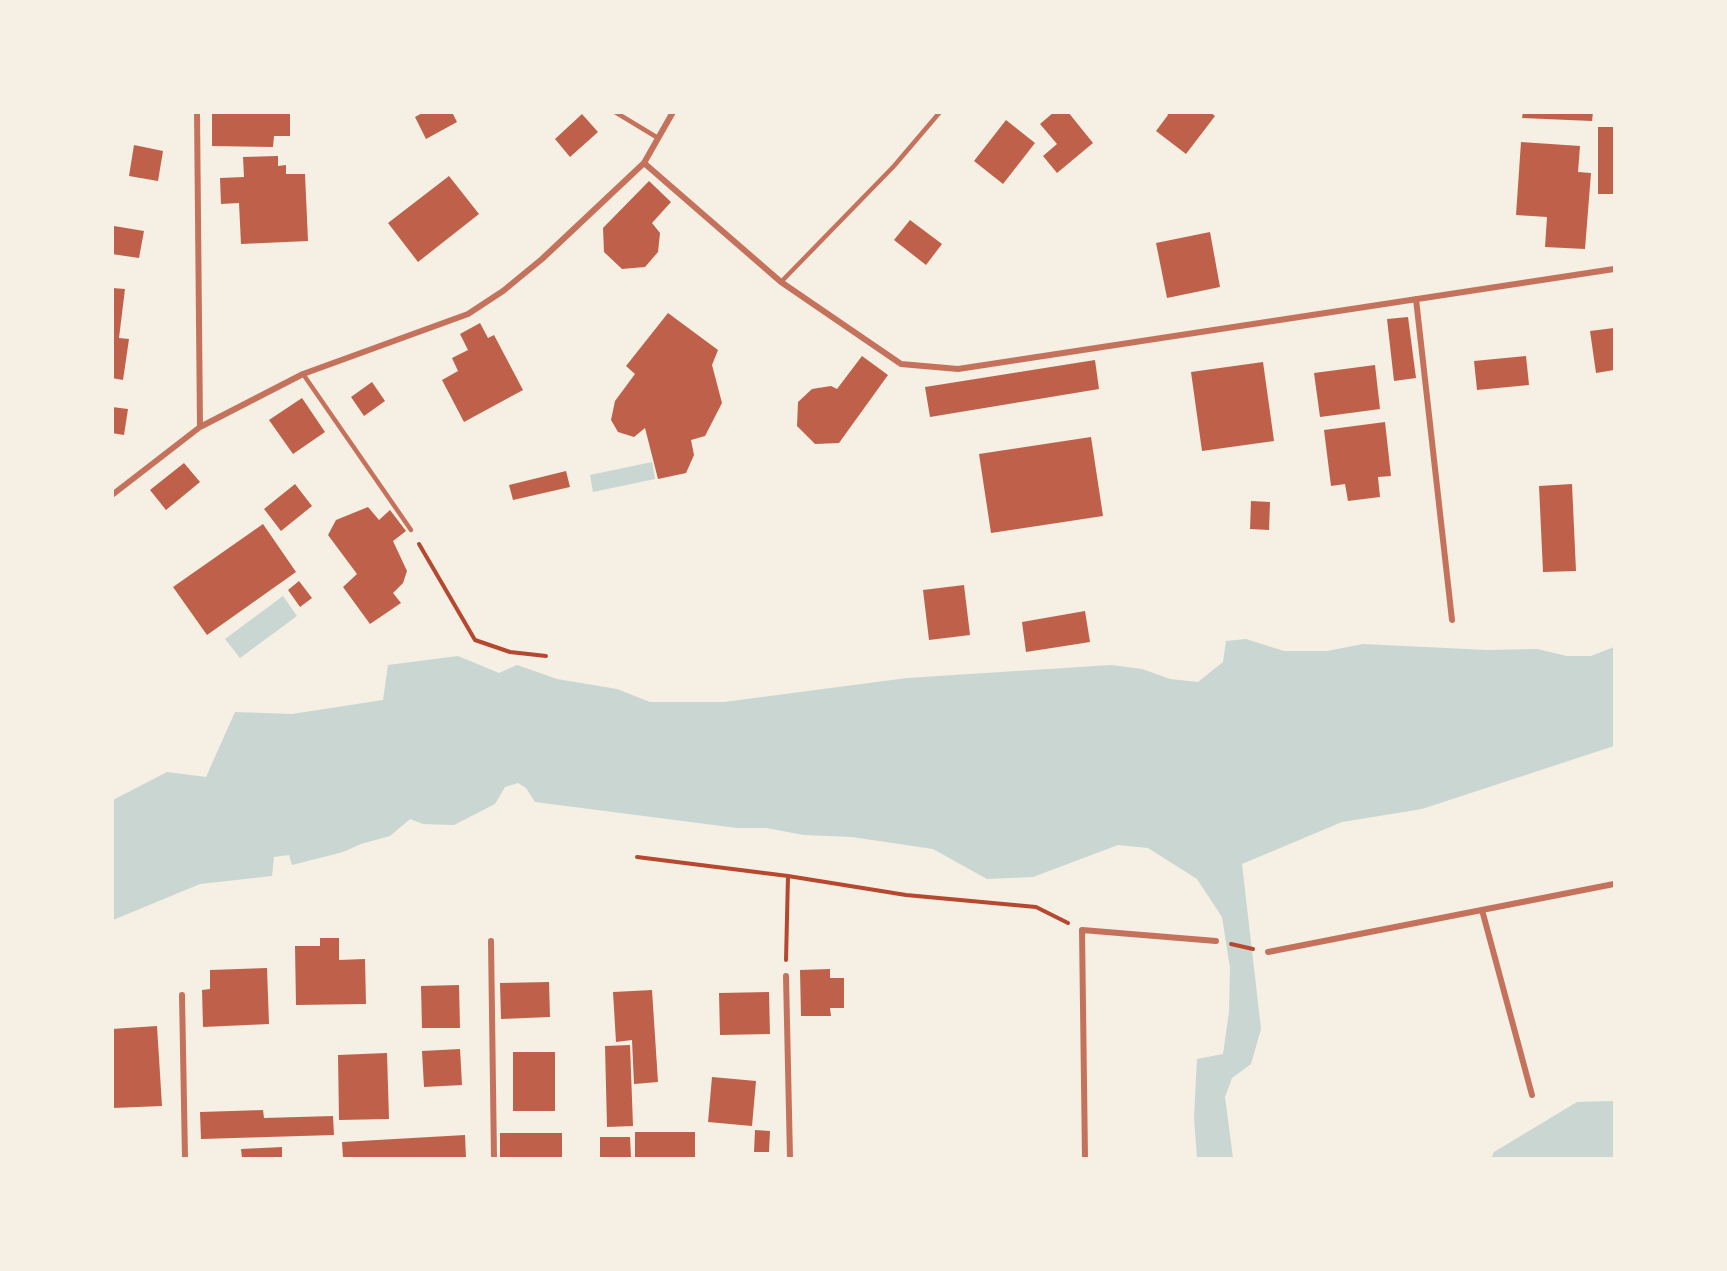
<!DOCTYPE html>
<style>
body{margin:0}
#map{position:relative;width:1727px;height:1271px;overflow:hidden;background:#f6efe4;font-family:"Open Sans",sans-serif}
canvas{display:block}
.frame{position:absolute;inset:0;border:114px solid #f6efe4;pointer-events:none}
</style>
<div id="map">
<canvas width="1727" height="1271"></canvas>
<div class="frame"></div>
</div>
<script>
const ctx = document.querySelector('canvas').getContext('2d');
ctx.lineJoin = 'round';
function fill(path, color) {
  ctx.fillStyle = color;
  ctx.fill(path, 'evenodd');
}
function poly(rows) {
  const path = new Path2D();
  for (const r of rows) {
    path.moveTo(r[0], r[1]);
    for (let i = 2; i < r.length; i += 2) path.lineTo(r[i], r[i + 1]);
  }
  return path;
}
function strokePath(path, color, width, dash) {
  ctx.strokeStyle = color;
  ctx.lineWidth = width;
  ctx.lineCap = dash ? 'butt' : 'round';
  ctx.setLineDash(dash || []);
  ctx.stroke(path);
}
const water = poly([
 [652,462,655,479,593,492,590,475],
 [283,596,297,616,240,658,225,639],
 [1246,639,1284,651,1327,651,1363,644,1487,650,1537,649,1567,656,1591,656,1614,647,1614,746,1422,809,1342,822,1242,864,1261,1029,1251,1064,1232,1078,1225,1097,1233,1158,1197,1158,1194,1118,1197,1059,1223,1054,1229,1012,1230,968,1222,917,1197,879,1148,848,1118,845,1033,877,987,879,933,849,852,837,804,835,766,828,737,828,535,802,526,788,518,783,505,787,495,804,454,825,423,824,410,819,390,836,361,844,343,852,292,865,289,855,274,857,272,876,200,884,113,920,113,800,167,772,206,777,235,712,292,714,383,700,388,665,458,656,499,673,517,665,557,679,617,689,650,702,724,702,907,678,1111,665,1142,669,1170,679,1198,682,1223,662,1226,641],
 [1614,1101,1614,1158,1491,1158,1494,1152,1577,1102]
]);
const building = poly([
 [212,112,290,112,290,136,274,136,273,147,212,146],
 [424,112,452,112,457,122,426,139,415,117],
 [1054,112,1068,112,1093,143,1057,173,1043,156,1057,144,1040,124],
 [1166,112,1210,112,1215,116,1186,154,1156,131,1168,115],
 [1523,112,1593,112,1592,121,1522,118],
 [582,114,598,132,570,157,555,139],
 [1006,120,1035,143,1003,184,974,161],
 [1598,127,1614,127,1614,194,1598,194],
 [1521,142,1580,146,1578,172,1591,173,1585,249,1545,247,1547,217,1516,215],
 [134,145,163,151,158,181,129,176],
 [278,156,278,166,286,165,286,174,305,174,308,241,241,244,239,203,221,204,220,178,244,177,243,157],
 [449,176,479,214,418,262,388,223],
 [649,181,671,202,652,223,660,233,658,252,645,267,622,269,604,252,603,228],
 [910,220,942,244,926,265,894,240],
 [114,226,144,231,139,258,112,254],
 [1210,232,1220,287,1167,298,1156,243],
 [112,288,125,289,119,338,129,339,123,380,112,378],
 [668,313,718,350,712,365,722,403,705,436,691,440,694,455,686,473,658,479,645,428,634,437,618,432,611,420,615,401,635,374,626,366],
 [1408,317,1416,378,1394,381,1387,319],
 [480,323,488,338,494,335,523,390,464,422,442,380,458,371,452,358,468,350,460,334],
 [1614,328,1614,370,1596,373,1590,331],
 [862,356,888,375,839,443,815,444,797,426,798,402,812,389,831,386,837,389],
 [1526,356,1529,385,1477,390,1474,361],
 [1095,360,1099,389,930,417,925,387],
 [1263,362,1274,441,1202,451,1191,372],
 [1375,365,1380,409,1320,417,1314,373],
 [372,382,385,401,364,416,351,397],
 [302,398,325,432,293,454,269,420],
 [112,407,128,409,124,435,112,433],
 [1385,422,1391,476,1378,477,1380,497,1348,501,1345,484,1331,486,1324,430],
 [1091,437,1103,516,991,533,979,454],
 [184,463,200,482,166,510,150,490],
 [566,471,570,487,513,500,509,485],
 [295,484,312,506,281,531,264,509],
 [1572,484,1576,571,1543,572,1539,486],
 [1251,501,1270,502,1269,530,1250,529],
 [368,507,379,520,390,510,406,531,393,541,407,571,403,583,393,593,401,603,370,624,343,587,357,574,328,535,336,520],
 [263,524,296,572,207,635,173,587],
 [299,581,312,598,300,607,288,590],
 [964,585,970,635,929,640,923,590],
 [1085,611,1090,642,1026,652,1022,622],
 [320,938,339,938,339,960,365,959,366,1004,296,1005,295,946,320,946],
 [267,968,269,1024,203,1027,202,990,210,989,210,970],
 [830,969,830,978,844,978,844,1008,830,1008,831,1016,801,1016,800,970],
 [549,982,550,1017,501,1019,500,983],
 [459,985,460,1028,422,1028,421,986],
 [652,990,658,1082,634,1084,632,1040,616,1042,613,992],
 [769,992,770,1034,720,1035,719,993],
 [157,1026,162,1106,113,1108,112,1029],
 [630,1045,633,1126,607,1127,605,1046],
 [460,1049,462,1085,424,1087,422,1051],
 [513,1052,555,1052,555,1111,513,1111],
 [387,1053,389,1119,339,1120,338,1055],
 [712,1077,756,1081,752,1126,708,1122],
 [263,1110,264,1118,333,1116,334,1135,201,1139,200,1112],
 [755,1130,770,1131,769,1152,754,1152],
 [635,1132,695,1132,695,1158,635,1158],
 [500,1133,562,1133,562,1158,500,1158],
 [465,1135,466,1158,343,1158,342,1142],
 [600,1137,630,1137,631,1158,600,1158],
 [282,1147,282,1158,242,1158,241,1149]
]);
const path = poly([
 [419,544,475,640,510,652,546,656],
 [637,857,788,876,906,895,1036,907,1068,923],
 [1231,944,1253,949],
 [786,960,788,876]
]);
const service = poly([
 [615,112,658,138],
 [781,282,894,166,940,112],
 [303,374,411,530]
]);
const minor = poly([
 [197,112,200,427],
 [644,163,781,282,901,364,958,369,1614,269],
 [1416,299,1452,620],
 [112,495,200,427,303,374,468,314,503,291,542,259,644,163,673,112],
 [1482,910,1532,1095],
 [491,941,494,1158],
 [1268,952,1614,884],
 [786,976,790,1158],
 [182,995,185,1158],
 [1085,1158,1082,930,1216,941]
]);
fill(water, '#c9d6d2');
fill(building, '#bf614a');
strokePath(path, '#b5482f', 4);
strokePath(service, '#c5725c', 4.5);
strokePath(minor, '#c5725c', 6);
</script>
